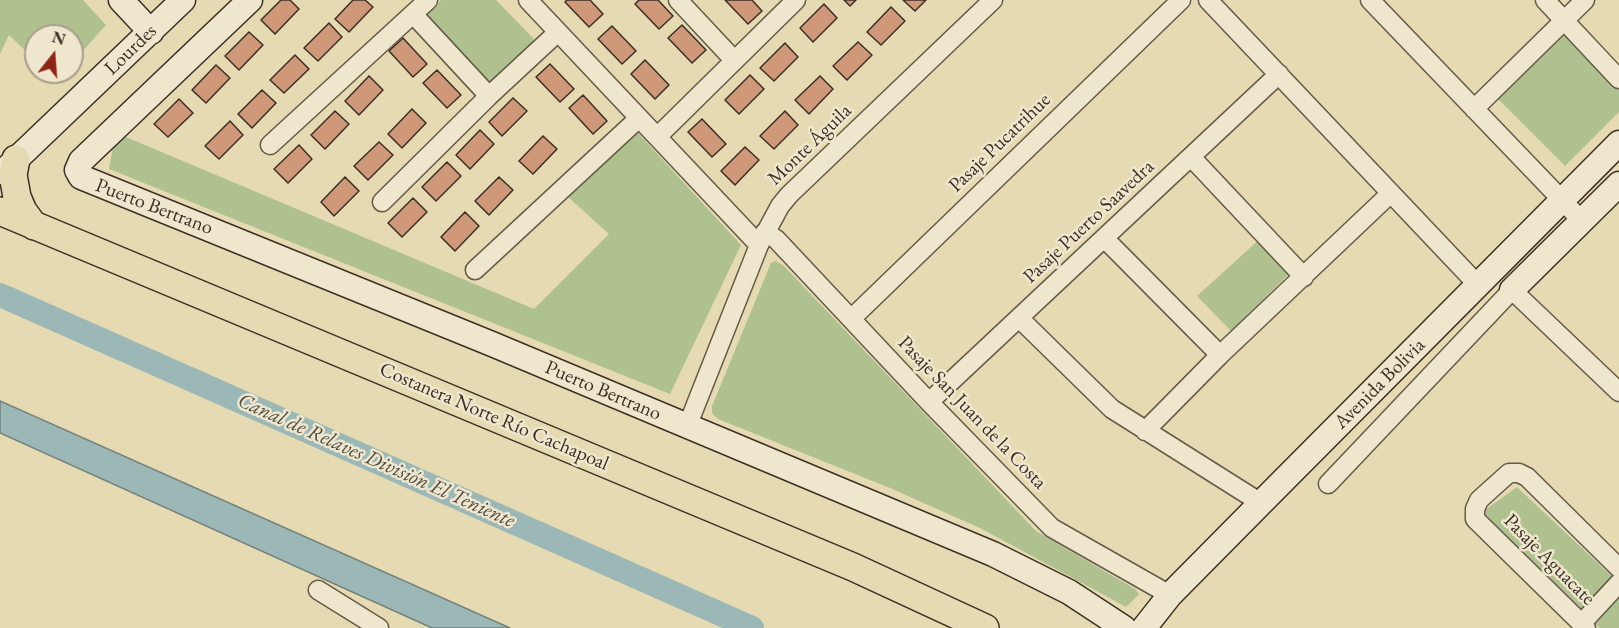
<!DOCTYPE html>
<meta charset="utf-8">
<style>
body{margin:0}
#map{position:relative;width:1619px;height:628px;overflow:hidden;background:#e6dab2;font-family:"EB Garamond",serif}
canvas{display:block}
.north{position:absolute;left:24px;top:24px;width:60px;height:60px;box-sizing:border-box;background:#efe7cd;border:2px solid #a79d8a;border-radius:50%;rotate:17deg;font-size:16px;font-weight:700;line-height:24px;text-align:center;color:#3c2f26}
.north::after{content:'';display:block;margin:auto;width:21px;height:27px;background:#8f2418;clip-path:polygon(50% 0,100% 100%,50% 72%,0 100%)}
</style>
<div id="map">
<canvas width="1619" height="628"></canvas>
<div class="north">N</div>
</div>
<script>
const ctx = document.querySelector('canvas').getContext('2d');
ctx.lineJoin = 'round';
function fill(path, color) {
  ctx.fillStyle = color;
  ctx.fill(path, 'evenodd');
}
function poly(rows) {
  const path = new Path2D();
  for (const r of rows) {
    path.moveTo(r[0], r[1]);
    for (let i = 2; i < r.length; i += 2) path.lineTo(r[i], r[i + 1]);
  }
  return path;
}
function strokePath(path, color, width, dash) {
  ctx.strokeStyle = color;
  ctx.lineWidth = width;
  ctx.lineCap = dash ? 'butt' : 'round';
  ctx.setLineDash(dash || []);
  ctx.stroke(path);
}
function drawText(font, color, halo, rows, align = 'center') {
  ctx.font = font + ' "EB Garamond",serif';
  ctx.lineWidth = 5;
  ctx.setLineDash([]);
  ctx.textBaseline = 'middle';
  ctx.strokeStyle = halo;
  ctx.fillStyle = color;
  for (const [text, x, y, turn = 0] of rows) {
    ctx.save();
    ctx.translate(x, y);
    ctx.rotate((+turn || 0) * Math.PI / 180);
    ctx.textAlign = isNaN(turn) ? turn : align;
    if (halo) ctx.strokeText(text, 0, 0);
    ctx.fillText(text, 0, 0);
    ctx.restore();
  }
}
const green = poly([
 [0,0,83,0,106,25,72,63,72,36,36,36,36,61,9,35,0,54],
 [441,0,496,0,537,42,491,86,424,17],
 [1566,27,1619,85,1619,112,1565,166,1495,96],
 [638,133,741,245,670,394,109,169,113,147,126,137,534,309,609,234,567,196],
 [1262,237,1296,267,1231,331,1197,296],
 [775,261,783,265,1036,531,1135,589,1139,594,1126,607,982,529,890,488,718,419,712,413,712,406,771,263],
 [1517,487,1619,583,1619,628,1600,628,1478,515]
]);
const water = poly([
 [0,401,510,628,432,628,0,433,0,401]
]);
const canal = poly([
 [0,295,752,628]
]);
const building = poly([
 [281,0,290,0,299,9,275,34,261,20,281,0],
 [353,0,365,0,373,7,349,32,335,19,353,0],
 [567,0,590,0,603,14,589,27,565,2,567,0],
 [639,0,658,0,673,16,659,29,635,4,639,0],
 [725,0,752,0,762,11,748,24,725,0],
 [844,0,856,0,850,6,844,0],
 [903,0,926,0,915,11,903,0],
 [824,4,837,18,813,42,800,28,824,4],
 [891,7,905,21,881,45,867,32,891,7],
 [329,23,342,37,318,61,304,48,329,23],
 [682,25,706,50,692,63,668,38,682,25],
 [612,26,636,51,622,64,598,39,612,26],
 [249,32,263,45,239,70,225,56,249,32],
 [403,38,427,64,413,77,389,51,403,38],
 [858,42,872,55,847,80,833,66,858,42],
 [785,43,798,57,774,81,760,68,785,43],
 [295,55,309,69,284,93,270,80,295,55],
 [645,60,669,85,655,99,631,74,645,60],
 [550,64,574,89,560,102,536,77,550,64],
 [216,65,230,78,206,103,192,90,216,65],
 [437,70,461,95,447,108,423,83,437,70],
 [750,75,764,89,739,114,725,100,750,75],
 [369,76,383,90,359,115,345,101,369,76],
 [820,76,833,89,809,114,795,100,820,76],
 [262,90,276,103,252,128,238,114,262,90],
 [583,95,607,121,593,134,569,108,583,95],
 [513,98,527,111,502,136,489,122,513,98],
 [179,99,193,113,168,137,154,124,179,99],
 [412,109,426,123,402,148,388,134,412,109],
 [335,111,349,124,325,149,311,135,335,111],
 [785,111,798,125,774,149,760,136,785,111],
 [702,119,726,144,712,157,688,132,702,119],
 [230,121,243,135,219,159,205,146,230,121],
 [480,130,494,144,470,169,456,155,480,130],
 [543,136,557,149,533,174,519,161,543,136],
 [379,142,393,155,368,180,354,166,379,142],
 [299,145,312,159,288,183,274,169,299,145],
 [745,147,759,160,735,185,721,171,745,147],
 [447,162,461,176,436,201,422,187,447,162],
 [345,177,359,191,334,216,321,202,345,177],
 [499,177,513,190,489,215,475,201,499,177],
 [413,198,427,212,402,237,388,223,413,198],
 [465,212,479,226,455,251,441,237,465,212]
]);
const street = poly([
 [528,0,759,245],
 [678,0,734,60],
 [1208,0,1478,285],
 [1370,0,1582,221],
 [1545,0,1619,79],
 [413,14,489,96],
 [1474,109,1585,0],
 [657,137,796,0],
 [270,145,428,0],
 [1191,157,1304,277],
 [382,202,489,96,558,32],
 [765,232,776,239,929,402,1052,528,1170,595],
 [1104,238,1220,355],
 [475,270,639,118],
 [1019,318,1112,409,1261,503],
 [851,319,1181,0],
 [929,402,1279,74],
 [687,427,759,245,780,206,789,195,993,0],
 [1145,431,1220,355,1391,193],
 [1328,484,1512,290,1619,392],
 [318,590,379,628],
 [1581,624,1619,583],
 [1586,628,1475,519,1475,509,1479,500,1509,473,1519,473,1527,477,1619,568]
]);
const secondary = poly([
 [121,0,151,32],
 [250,0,81,161,77,170,81,177,492,344,993,554,1069,592,1124,628],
 [3,172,183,0],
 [1512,290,1619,184],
 [1144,628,1170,595,1261,503,1619,143]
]);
const primary = poly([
 [16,159,13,175,17,197,23,211,34,226],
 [0,211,853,567,985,628]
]);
const streetNames = [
 ["Lourdes",131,50,-44],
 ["Pasaje Pucatrihue",1000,143,-44],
 ["Monte Águila",810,145,-44],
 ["Puerto Bertrano",154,207,21],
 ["Pasaje Puerto Saavedra",1089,222,-43],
 ["Avenida Bolivia",1380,384,-45],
 ["Puerto Bertrano",603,391,23],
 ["Pasaje San Juan de la Costa",972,413,46],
 ["Costanera Norte Río Cachapoal",494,417,23],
 ["Pasaje Aguacate",1549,560,45]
];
const waterNames = [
 ["Canal de Relaves División El Teniente",376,461,24]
];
fill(green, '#b0c190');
fill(water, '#9bb8b7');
strokePath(water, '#75817d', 1.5);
strokePath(canal, '#9bb8b7', 24);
fill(building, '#cf9878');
strokePath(building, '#3c2f26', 1.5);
strokePath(street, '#665a49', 21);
strokePath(secondary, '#3c2f26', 27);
strokePath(primary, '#3c2f26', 30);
strokePath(street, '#efe7cd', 18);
strokePath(secondary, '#efe7cd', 24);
strokePath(primary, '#e6dab2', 27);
drawText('20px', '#3c2f26', '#efe7cd', streetNames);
drawText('italic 21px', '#4f4a43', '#efe7cd', waterNames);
</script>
